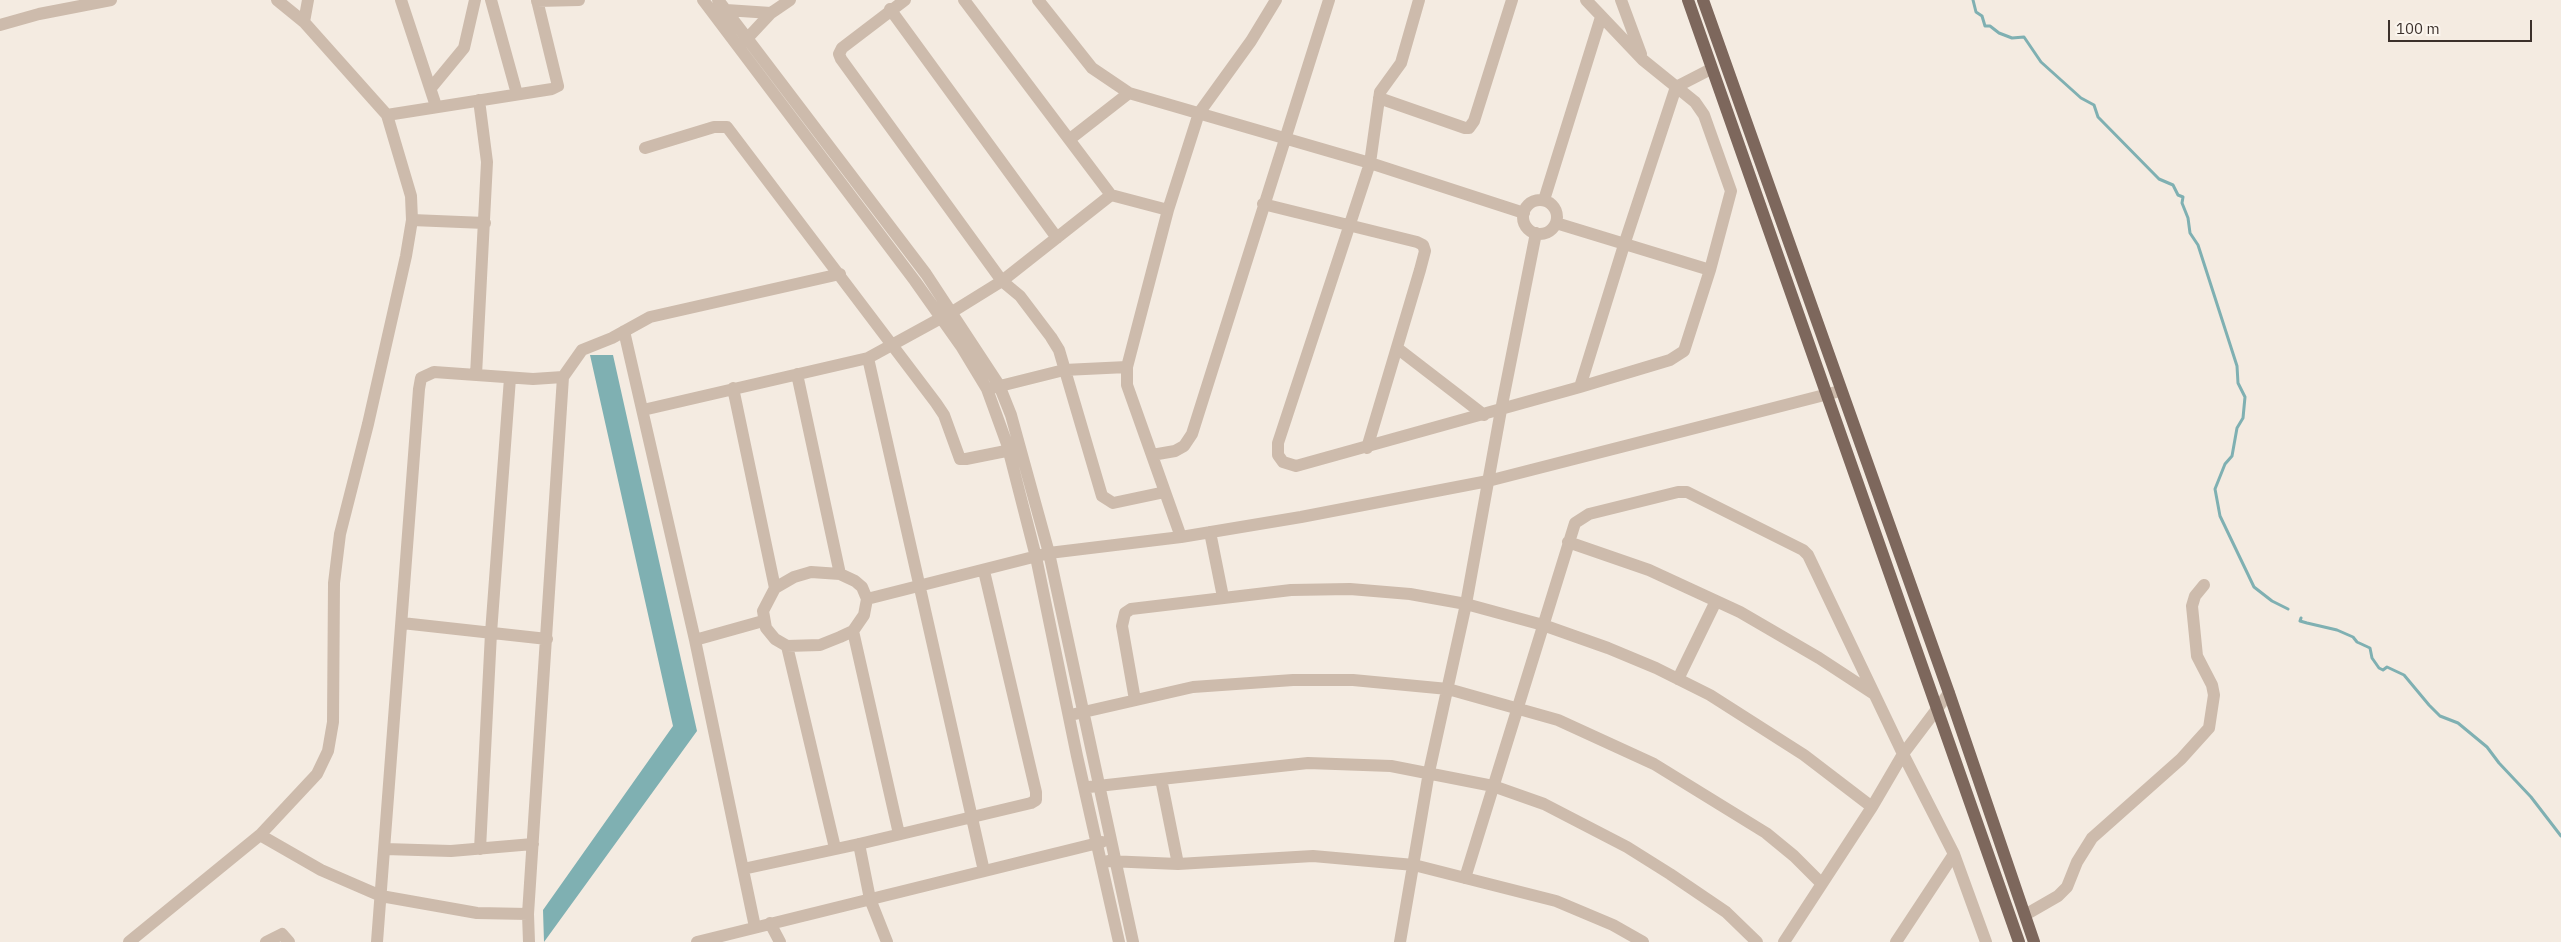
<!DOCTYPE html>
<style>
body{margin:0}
#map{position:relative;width:2561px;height:942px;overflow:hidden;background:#f4ebe1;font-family:"IBM Plex Sans",sans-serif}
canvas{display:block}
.scale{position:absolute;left:2388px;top:20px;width:144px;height:22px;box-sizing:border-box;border:2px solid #3b302b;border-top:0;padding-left:6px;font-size:15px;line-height:18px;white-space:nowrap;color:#3b302b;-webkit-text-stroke:4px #fbf5ee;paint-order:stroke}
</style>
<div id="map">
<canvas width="2561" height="942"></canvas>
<div class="scale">100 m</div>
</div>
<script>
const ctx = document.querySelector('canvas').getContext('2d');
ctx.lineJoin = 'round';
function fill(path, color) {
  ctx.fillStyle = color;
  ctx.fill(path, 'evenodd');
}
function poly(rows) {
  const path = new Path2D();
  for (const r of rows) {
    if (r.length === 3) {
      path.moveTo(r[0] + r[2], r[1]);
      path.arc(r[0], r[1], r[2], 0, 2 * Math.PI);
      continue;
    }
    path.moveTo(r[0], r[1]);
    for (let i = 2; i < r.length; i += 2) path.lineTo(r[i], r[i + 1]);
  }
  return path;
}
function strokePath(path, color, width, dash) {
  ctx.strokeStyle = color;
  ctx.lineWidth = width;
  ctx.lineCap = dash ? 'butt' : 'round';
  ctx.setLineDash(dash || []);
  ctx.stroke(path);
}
const water = poly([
 [590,355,613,355,697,731,544,942,543,910,673,726]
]);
const stream = poly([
 [1973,0,1976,12,1982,16,1985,26,1990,26,1999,33,2012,38,2024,37,2041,62,2081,98,2094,105,2098,117,2159,179,2173,185,2178,195,2183,197,2182,203,2188,218,2190,233,2198,245,2237,366,2238,383,2245,397,2243,418,2237,428,2232,456,2225,464,2215,489,2220,516,2254,587,2272,601,2288,609],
 [2301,618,2300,621,2307,623,2337,630,2353,637,2357,642,2370,648,2372,658,2379,668,2383,670,2387,667,2404,675,2429,705,2440,716,2458,723,2487,747,2499,763,2531,797,2561,836]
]);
const minor = poly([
 [401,0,436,106],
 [491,0,517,94],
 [703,0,915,281,961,346,987,389,1007,444,1036,557,1077,756,1119,942],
 [718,0,926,274,999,385,1011,415,1049,553,1133,942],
 [905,0,842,48,839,54,841,59,1002,281,1020,296,1051,337,1059,350,1102,496,1113,503,1165,492],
 [964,0,1111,195,1168,210],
 [1038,0,1092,68,1129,93,1370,163,1524,213],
 [1419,0,1401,63,1380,92,1370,163,1278,443,1278,455,1283,462,1296,466,1580,387,1670,360,1684,351,1710,270,1731,191,1704,115,1695,102,1643,60,1586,0],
 [1621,0,1641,54],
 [537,1,579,0],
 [890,9,1057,238],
 [726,10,771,13],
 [304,22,308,0],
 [0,25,39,14,111,0],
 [742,44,771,13,790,0],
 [431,88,464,48,475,0],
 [1379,98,1465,128,1469,128,1474,121,1512,0],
 [387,115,552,89,558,86,537,0],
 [1070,139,1129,93],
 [645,148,714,127,727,127,936,403,944,415,960,459,966,459,1016,449],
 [1544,200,1601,17],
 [1540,217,17],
 [1263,204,1417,242,1423,245,1425,251,1420,270,1367,448],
 [412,220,485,223],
 [1556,223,1710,270],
 [624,331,695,640,755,927],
 [1397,348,1484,415],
 [868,358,984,871],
 [797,374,840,574],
 [476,375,487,162,479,100],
 [1580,387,1624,245,1676,87,1711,69],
 [733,388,775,588],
 [992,388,1064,370,1127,367],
 [643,410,868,358,952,312,1002,281,1111,195],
 [1152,455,1175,451,1184,446,1192,434,1329,0],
 [1210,532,1223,597],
 [1181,537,1127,385,1127,367,1168,210,1199,113,1251,41,1276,0],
 [1568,542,1649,570,1740,612,1819,658,1874,694],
 [811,572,840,574,855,581,862,587,867,599,864,615,853,631,840,637,820,645,787,646,775,639,766,628,763,611,775,588,794,577,811,572],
 [867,599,1049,553,1181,537,1301,517,1488,481,1840,391],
 [402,623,547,639],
 [853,631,899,834],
 [695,640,763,621],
 [787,646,835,848],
 [1678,679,1716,601],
 [1135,700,1122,626,1125,613,1131,609,1291,590,1350,589,1410,594,1466,604,1543,625,1608,648,1656,668,1710,695,1804,755,1872,807],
 [1075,714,1193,687,1293,680,1353,680,1448,689,1558,720,1654,764,1766,833,1794,856,1821,883],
 [1089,787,1161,779],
 [260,835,321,870,381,896,477,913,528,914],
 [859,844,870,899,887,942],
 [385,849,451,851,533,844],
 [480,849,491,633,510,378],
 [1108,861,1178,864,1161,779,1308,763,1391,766,1493,786,1544,804,1627,847,1670,874,1726,912,1757,942],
 [1178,864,1313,856,1414,865,1556,901,1613,925,1643,942],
 [743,869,859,844,1031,803,1036,800,1036,792,984,571],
 [1465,878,1575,523,1589,514,1678,492,1687,492,1803,550,1808,555,1903,754,1954,854,1986,942],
 [2025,915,2058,896,2067,887,2077,862,2092,838,2181,759,2209,728,2214,695,2212,685,2197,656,2192,606,2195,596,2204,585],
 [770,923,780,942],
 [129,942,260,835,317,774,328,751,333,722,334,583,340,534,368,424,406,256,412,220,411,196,387,115,304,22,277,0],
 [266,942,282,934,289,942],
 [377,942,419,389,421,378,434,372,533,379,563,377],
 [529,942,528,914,563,377,582,350,612,338,650,317,840,274],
 [697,942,1102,842],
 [1400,942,1429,772,1466,604,1501,410,1536,233],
 [1784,942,1872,807,1903,754,1949,693],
 [1896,942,1954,854]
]);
const major = poly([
 [1688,0,2019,942],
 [1703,0,1949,693,2034,942]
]);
fill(water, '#7fb0b2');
strokePath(stream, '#7fb0b2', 3);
strokePath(minor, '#cdbbac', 12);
strokePath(major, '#7d675c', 12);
</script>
